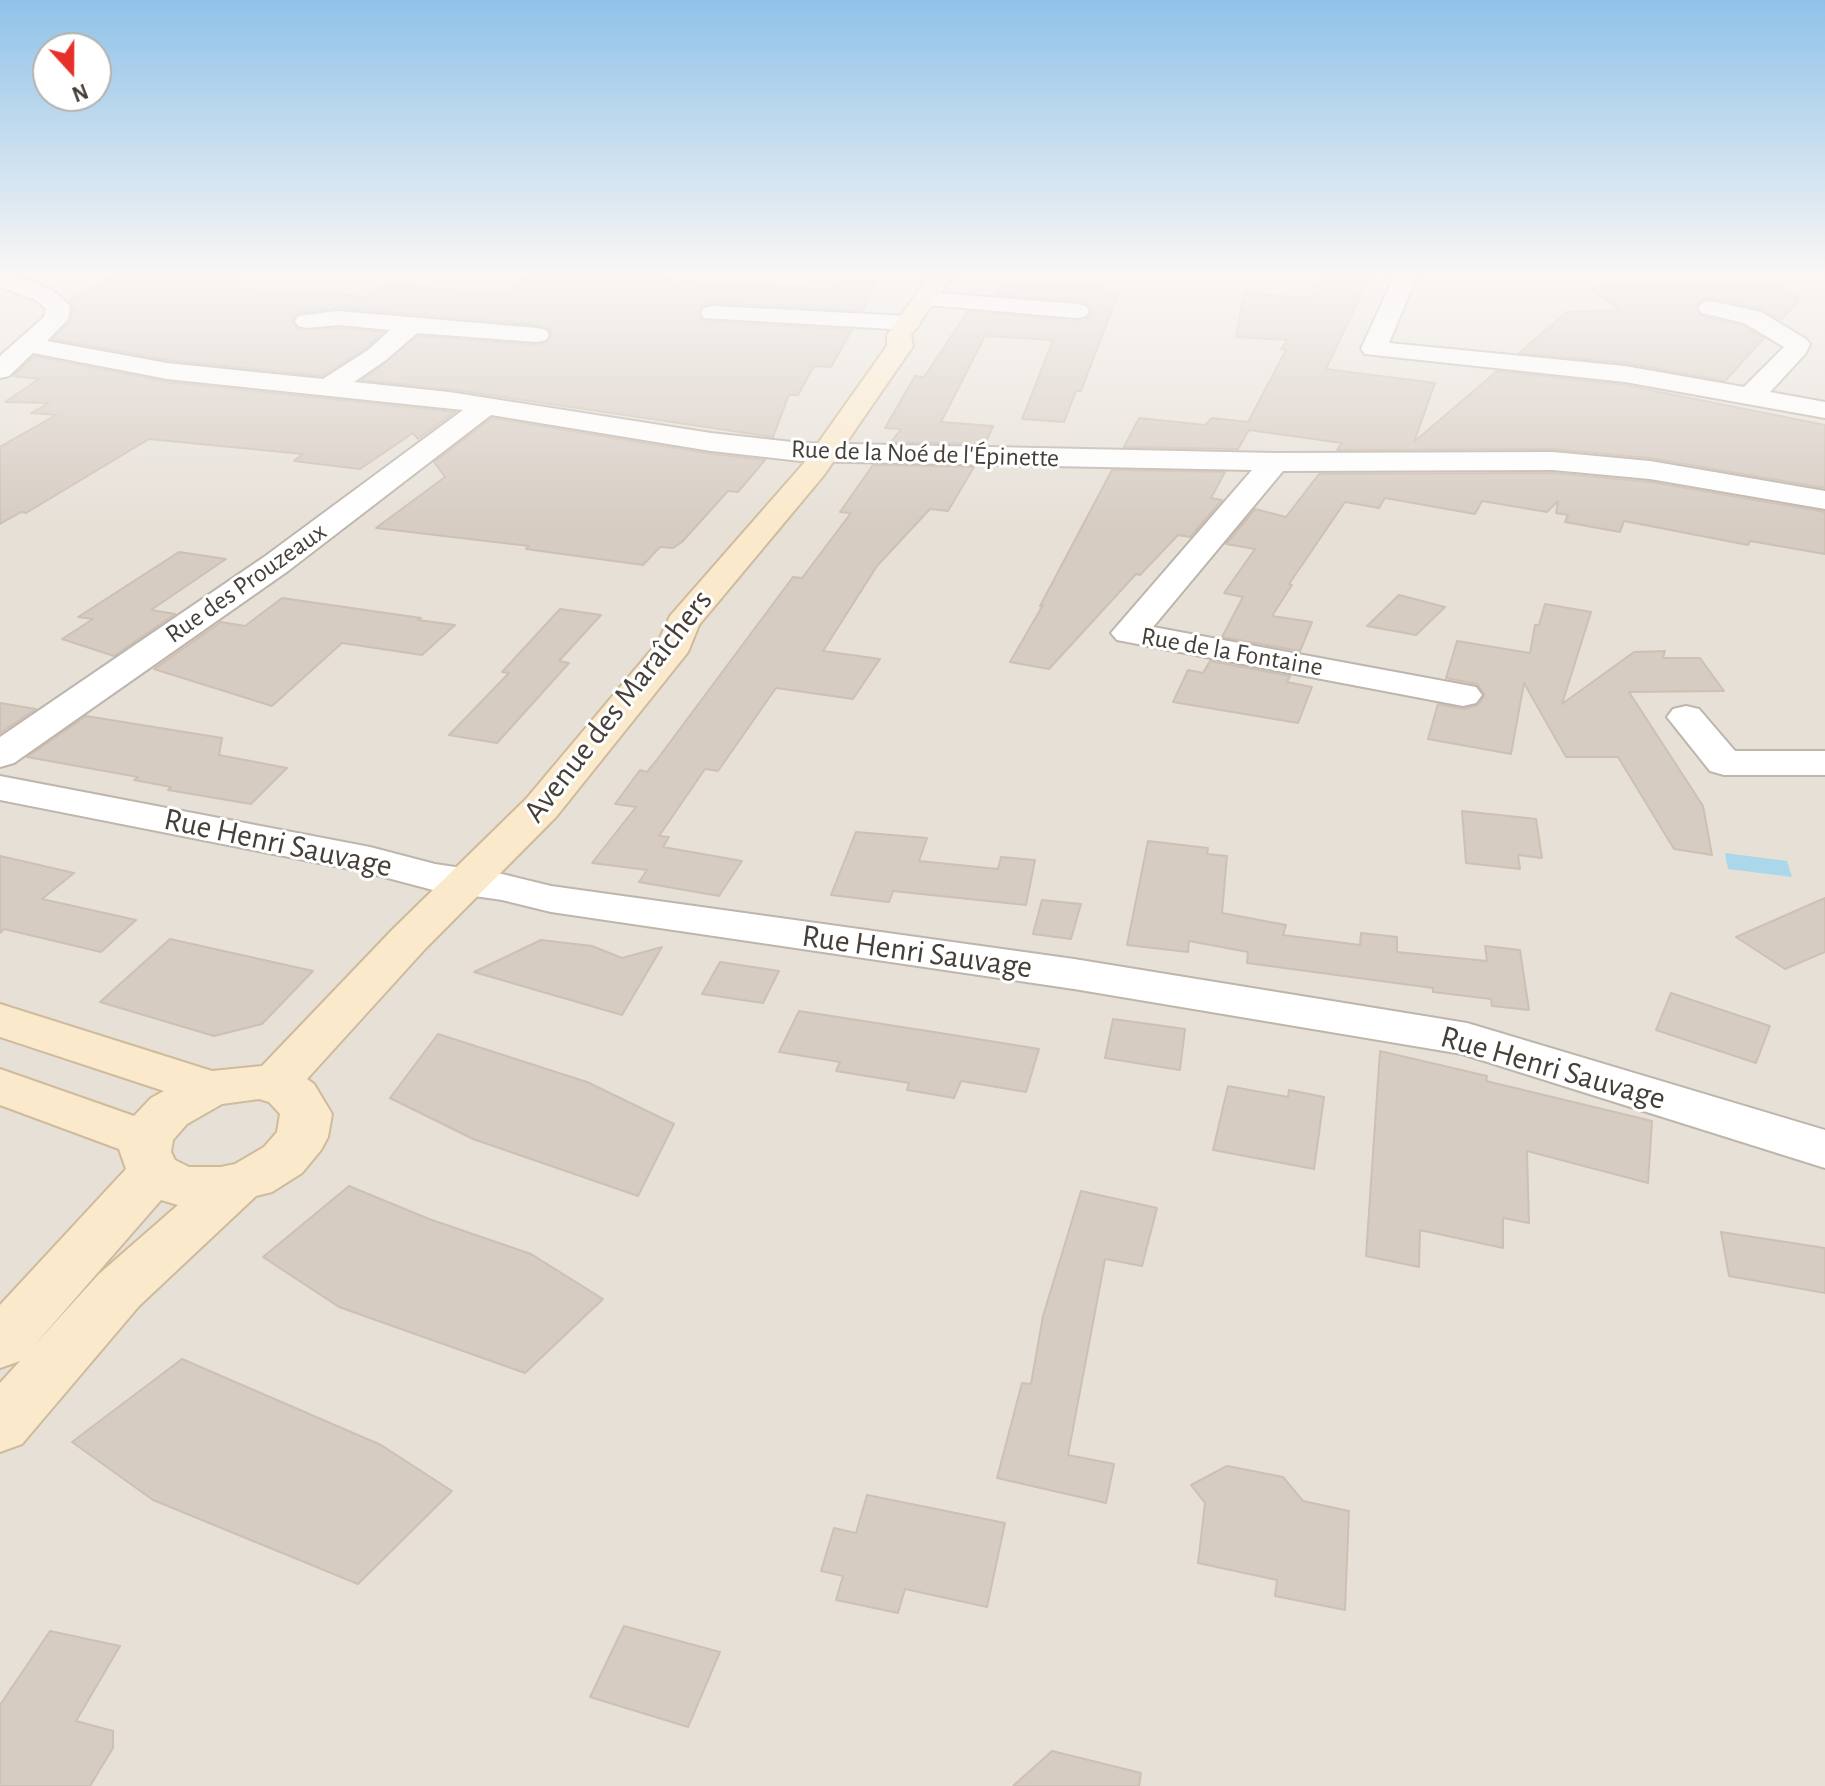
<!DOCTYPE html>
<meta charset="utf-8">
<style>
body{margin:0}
#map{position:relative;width:1825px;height:1786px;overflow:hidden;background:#f3eee9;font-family:"Alegreya Sans",sans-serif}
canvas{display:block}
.north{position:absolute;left:32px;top:32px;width:80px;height:80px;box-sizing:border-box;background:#fff;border:2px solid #b5b2af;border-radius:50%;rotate:159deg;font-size:22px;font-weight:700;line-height:32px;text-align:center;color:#463f38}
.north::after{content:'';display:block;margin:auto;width:28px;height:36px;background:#e8302b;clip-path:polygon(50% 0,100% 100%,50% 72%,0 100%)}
</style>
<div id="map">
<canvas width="1825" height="1786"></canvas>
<div class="north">N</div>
</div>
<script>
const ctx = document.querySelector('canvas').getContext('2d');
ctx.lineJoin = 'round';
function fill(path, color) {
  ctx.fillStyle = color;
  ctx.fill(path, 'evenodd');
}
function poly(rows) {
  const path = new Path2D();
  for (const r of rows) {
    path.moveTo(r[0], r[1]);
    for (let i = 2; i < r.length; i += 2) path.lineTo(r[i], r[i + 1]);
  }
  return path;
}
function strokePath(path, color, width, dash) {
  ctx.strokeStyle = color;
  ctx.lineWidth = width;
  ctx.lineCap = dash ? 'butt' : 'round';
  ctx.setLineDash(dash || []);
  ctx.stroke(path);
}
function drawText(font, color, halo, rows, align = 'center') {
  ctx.font = font + ' "Alegreya Sans",sans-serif';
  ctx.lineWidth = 6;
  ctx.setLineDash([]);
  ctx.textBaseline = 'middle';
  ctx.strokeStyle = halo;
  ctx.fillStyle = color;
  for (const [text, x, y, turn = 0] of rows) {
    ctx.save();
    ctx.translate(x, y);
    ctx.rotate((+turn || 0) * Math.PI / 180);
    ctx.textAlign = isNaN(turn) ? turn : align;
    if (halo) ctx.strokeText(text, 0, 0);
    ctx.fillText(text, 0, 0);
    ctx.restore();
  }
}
const residential = poly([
 [0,275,1825,275,1825,1786,0,1786]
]);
const water = poly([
 [1725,853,1787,861,1792,877,1728,869]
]);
const building = poly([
 [116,275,236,275,237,289,298,293,304,290,366,297,386,285,506,294,528,275,658,275,674,283,687,281,719,286,834,289,843,281,876,282,862,311,713,303,701,306,698,315,704,321,852,330,831,367,814,366,798,395,789,395,773,437,449,389,362,380,418,336,537,345,547,343,552,333,547,327,537,325,338,308,298,313,292,319,297,329,338,328,383,332,366,348,322,376,167,360,53,339,71,320,73,308,69,301,116,275],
 [1325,275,1370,275,1357,297,1360,297,1326,369,1435,383,1414,442,1497,371,1625,385,1825,425,1825,488,1650,458,1553,449,1337,450,1342,443,1249,430,1238,449,1124,447,1139,418,1205,425,1212,418,1248,422,1286,350,1281,349,1287,340,1236,337,1244,293,1310,298,1325,275],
 [1774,282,1800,299,1781,320,1762,309,1711,298,1701,300,1696,306,1701,316,1743,326,1764,338,1725,381,1626,363,1519,353,1567,312,1619,310,1589,288,1774,282],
 [1003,283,1096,286,1118,294,1081,391,1076,391,1064,422,1022,419,1053,340,985,336,941,422,993,426,985,444,891,442,901,429,885,428,915,376,924,377,968,311,1077,321,1087,319,1092,313,1089,304,1077,301,996,295,1003,283],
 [34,356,167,382,455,412,418,439,413,433,360,469,294,461,303,454,149,439,26,513,21,512,0,524,0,447,56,415,31,413,49,403,5,402,39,379,13,376,34,356],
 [492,418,711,454,765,460,738,492,728,491,682,542,673,548,660,547,643,565,526,549,529,546,376,528,445,477,434,462,492,418],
 [873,465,974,467,948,511,930,509,877,566,823,651,880,659,853,699,776,688,718,771,705,769,659,836,669,837,663,847,742,861,719,896,639,882,647,870,592,863,636,807,615,804,640,770,647,772,656,761,793,577,802,578,851,513,840,512,873,465],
 [1112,470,1225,472,1211,498,1222,500,1190,537,1178,535,1140,575,1136,574,1049,669,1010,662,1043,605,1040,606,1112,470],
 [1553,473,1650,482,1825,512,1825,554,1750,541,1748,545,1624,521,1620,532,1565,522,1568,515,1556,513,1558,501,1547,512,1482,501,1475,514,1385,498,1379,508,1345,502,1289,584,1292,585,1272,616,1312,622,1300,651,1222,637,1243,597,1224,593,1255,549,1226,544,1255,509,1286,517,1319,474,1553,473],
 [179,552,226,559,151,610,175,614,114,656,62,639,93,619,78,617,179,552],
 [1399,595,1445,607,1416,635,1367,626,1399,595],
 [282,598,421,618,418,620,455,625,422,655,342,643,272,706,154,669,221,622,245,626,282,598],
 [1545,604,1591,612,1562,704,1634,652,1665,651,1663,658,1700,658,1724,691,1629,692,1703,806,1712,855,1674,849,1618,757,1566,757,1524,683,1511,754,1428,739,1438,704,1464,709,1478,705,1485,695,1477,684,1446,678,1457,641,1530,653,1535,625,1539,625,1545,604],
 [560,609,601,615,559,661,569,663,497,743,449,735,509,673,502,672,560,609],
 [1210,661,1290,676,1287,682,1312,687,1298,723,1173,702,1188,670,1203,673,1210,661],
 [0,703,36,709,0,733,0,703],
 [86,716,222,738,219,755,287,768,251,804,168,790,171,787,134,780,138,777,27,757,86,716],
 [1462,811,1536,819,1542,858,1518,855,1520,869,1466,863,1462,811],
 [856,832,927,838,919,861,998,869,1001,857,1035,860,1026,905,893,891,889,902,831,895,856,832],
 [1148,841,1208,848,1207,854,1227,856,1222,913,1286,925,1283,935,1360,945,1361,933,1397,937,1397,952,1487,961,1485,946,1520,950,1529,1010,1492,1006,1491,999,1433,992,1433,988,1247,963,1248,952,1189,941,1188,952,1127,945,1148,841],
 [0,856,74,873,42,899,136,920,101,952,4,929,0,933,0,856],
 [1825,898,1825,952,1785,969,1736,937,1825,898],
 [1042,900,1081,904,1071,939,1033,934,1042,900],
 [170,939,313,971,262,1024,214,1036,100,1002,170,939],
 [541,940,592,946,622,958,662,947,622,1015,474,972,541,940],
 [720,962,779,971,763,1003,702,994,720,962],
 [1671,993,1770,1026,1756,1063,1656,1030,1671,993],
 [799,1011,934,1032,1039,1049,1026,1092,961,1081,954,1098,931,1094,907,1090,909,1083,836,1071,840,1062,779,1052,799,1011],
 [1113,1019,1185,1029,1180,1070,1105,1058,1113,1019],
 [438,1034,587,1082,674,1124,638,1196,473,1139,390,1098,438,1034],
 [1380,1051,1487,1076,1486,1081,1652,1121,1648,1183,1527,1151,1529,1223,1503,1218,1503,1248,1420,1230,1419,1267,1366,1256,1380,1051],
 [1228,1086,1288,1097,1289,1090,1324,1097,1314,1169,1213,1150,1228,1086],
 [349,1186,429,1219,531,1254,603,1299,525,1373,339,1307,263,1257,349,1186],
 [1081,1191,1157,1208,1142,1266,1105,1259,1068,1455,1114,1464,1106,1503,997,1478,1022,1383,1031,1384,1043,1316,1081,1191],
 [1721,1232,1825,1248,1825,1293,1729,1276,1721,1232],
 [182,1359,381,1445,452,1491,358,1584,153,1500,72,1442,182,1359],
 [1227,1466,1283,1477,1303,1501,1349,1511,1345,1610,1275,1596,1277,1580,1198,1563,1205,1503,1191,1485,1227,1466],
 [867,1495,1005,1523,987,1607,905,1589,898,1613,836,1600,843,1576,821,1571,834,1528,856,1533,867,1495],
 [624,1626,720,1652,688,1727,590,1697,624,1626],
 [50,1631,120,1646,76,1721,113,1731,113,1748,90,1786,0,1786,0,1705,50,1631],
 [1052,1751,1141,1773,1139,1786,1013,1786,1052,1751]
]);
const minor = poly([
 [0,275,11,275,52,290,66,302,70,307,68,319,47,341,167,363,323,379,368,350,390,330,338,325,307,328,298,326,295,321,298,316,338,311,537,328,546,330,549,335,546,340,537,342,417,333,386,360,354,382,449,392,711,433,801,443,1275,453,1553,452,1650,461,1825,491,1825,509,1650,479,1553,470,1283,471,1153,627,1476,687,1482,695,1476,703,1463,706,1117,640,1111,633,1117,626,1252,470,801,461,711,451,491,415,288,571,14,763,0,767,0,737,264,557,463,410,167,379,33,353,9,376,0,378,0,356,44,317,46,309,36,300,0,287,0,275],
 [1395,275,1417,275,1389,343,1625,366,1744,387,1784,347,1744,323,1702,313,1698,308,1702,303,1710,301,1761,312,1806,339,1810,344,1806,353,1770,392,1825,402,1825,418,1625,382,1365,354,1361,349,1395,275],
 [925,292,1077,304,1086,306,1089,311,1086,316,1077,318,917,304,913,299,917,294,925,292],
 [713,306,908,316,917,318,920,323,917,328,908,330,704,318,701,313,704,308,713,306],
 [1686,706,1699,709,1735,751,1825,751,1825,775,1724,775,1710,771,1667,717,1673,709,1686,706],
 [0,776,370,847,435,864,502,874,551,886,1074,959,1467,1023,1825,1130,1825,1168,1462,1054,1074,989,551,912,502,900,433,890,365,872,0,800,0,776]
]);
const secondary = poly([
 [930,275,953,275,911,335,913,346,824,475,699,625,688,652,556,817,425,949,307,1079,314,1084,332,1114,328,1137,321,1150,302,1173,272,1192,256,1196,139,1306,22,1444,0,1452,0,1383,20,1361,0,1368,0,1305,126,1169,119,1149,0,1105,0,1069,134,1116,151,1098,164,1091,0,1037,0,1004,212,1071,262,1066,393,929,526,799,658,642,670,616,804,463,887,346,887,335,930,275],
 [259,1099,269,1102,280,1114,277,1132,264,1147,235,1164,221,1167,189,1167,175,1160,171,1152,173,1140,187,1124,222,1104,259,1099],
 [161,1200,178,1205,99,1274,32,1348,161,1200]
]);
const farStreetnames = [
 ["Rue de la Noé de l'Épinette",925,454,2],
 ["Rue des Prouzeaux",246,583,-35],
 ["Rue de la Fontaine",1232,652,10]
];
const streetNames = [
 ["Avenue des Maraîchers",618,706,-52],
 ["Rue Henri Sauvage",278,843,12],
 ["Rue Henri Sauvage",917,952,8],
 ["Rue Henri Sauvage",1553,1068,16]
];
fill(residential, '#e6e0d7');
fill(water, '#aad8ea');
fill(building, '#d6ccc2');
strokePath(building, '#cec0b3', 2);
strokePath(minor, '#beb5ac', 4);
strokePath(secondary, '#cfbb9c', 4);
fill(minor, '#fff');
fill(secondary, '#fae9cb');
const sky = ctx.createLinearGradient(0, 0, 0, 525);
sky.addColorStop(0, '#8fc2e9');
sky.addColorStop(0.52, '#faf7f5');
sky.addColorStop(1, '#faf7f500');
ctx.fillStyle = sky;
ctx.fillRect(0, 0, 1825, 525);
drawText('26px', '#463f38', '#fff', farStreetnames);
drawText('32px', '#463f38', '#fff', streetNames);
</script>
